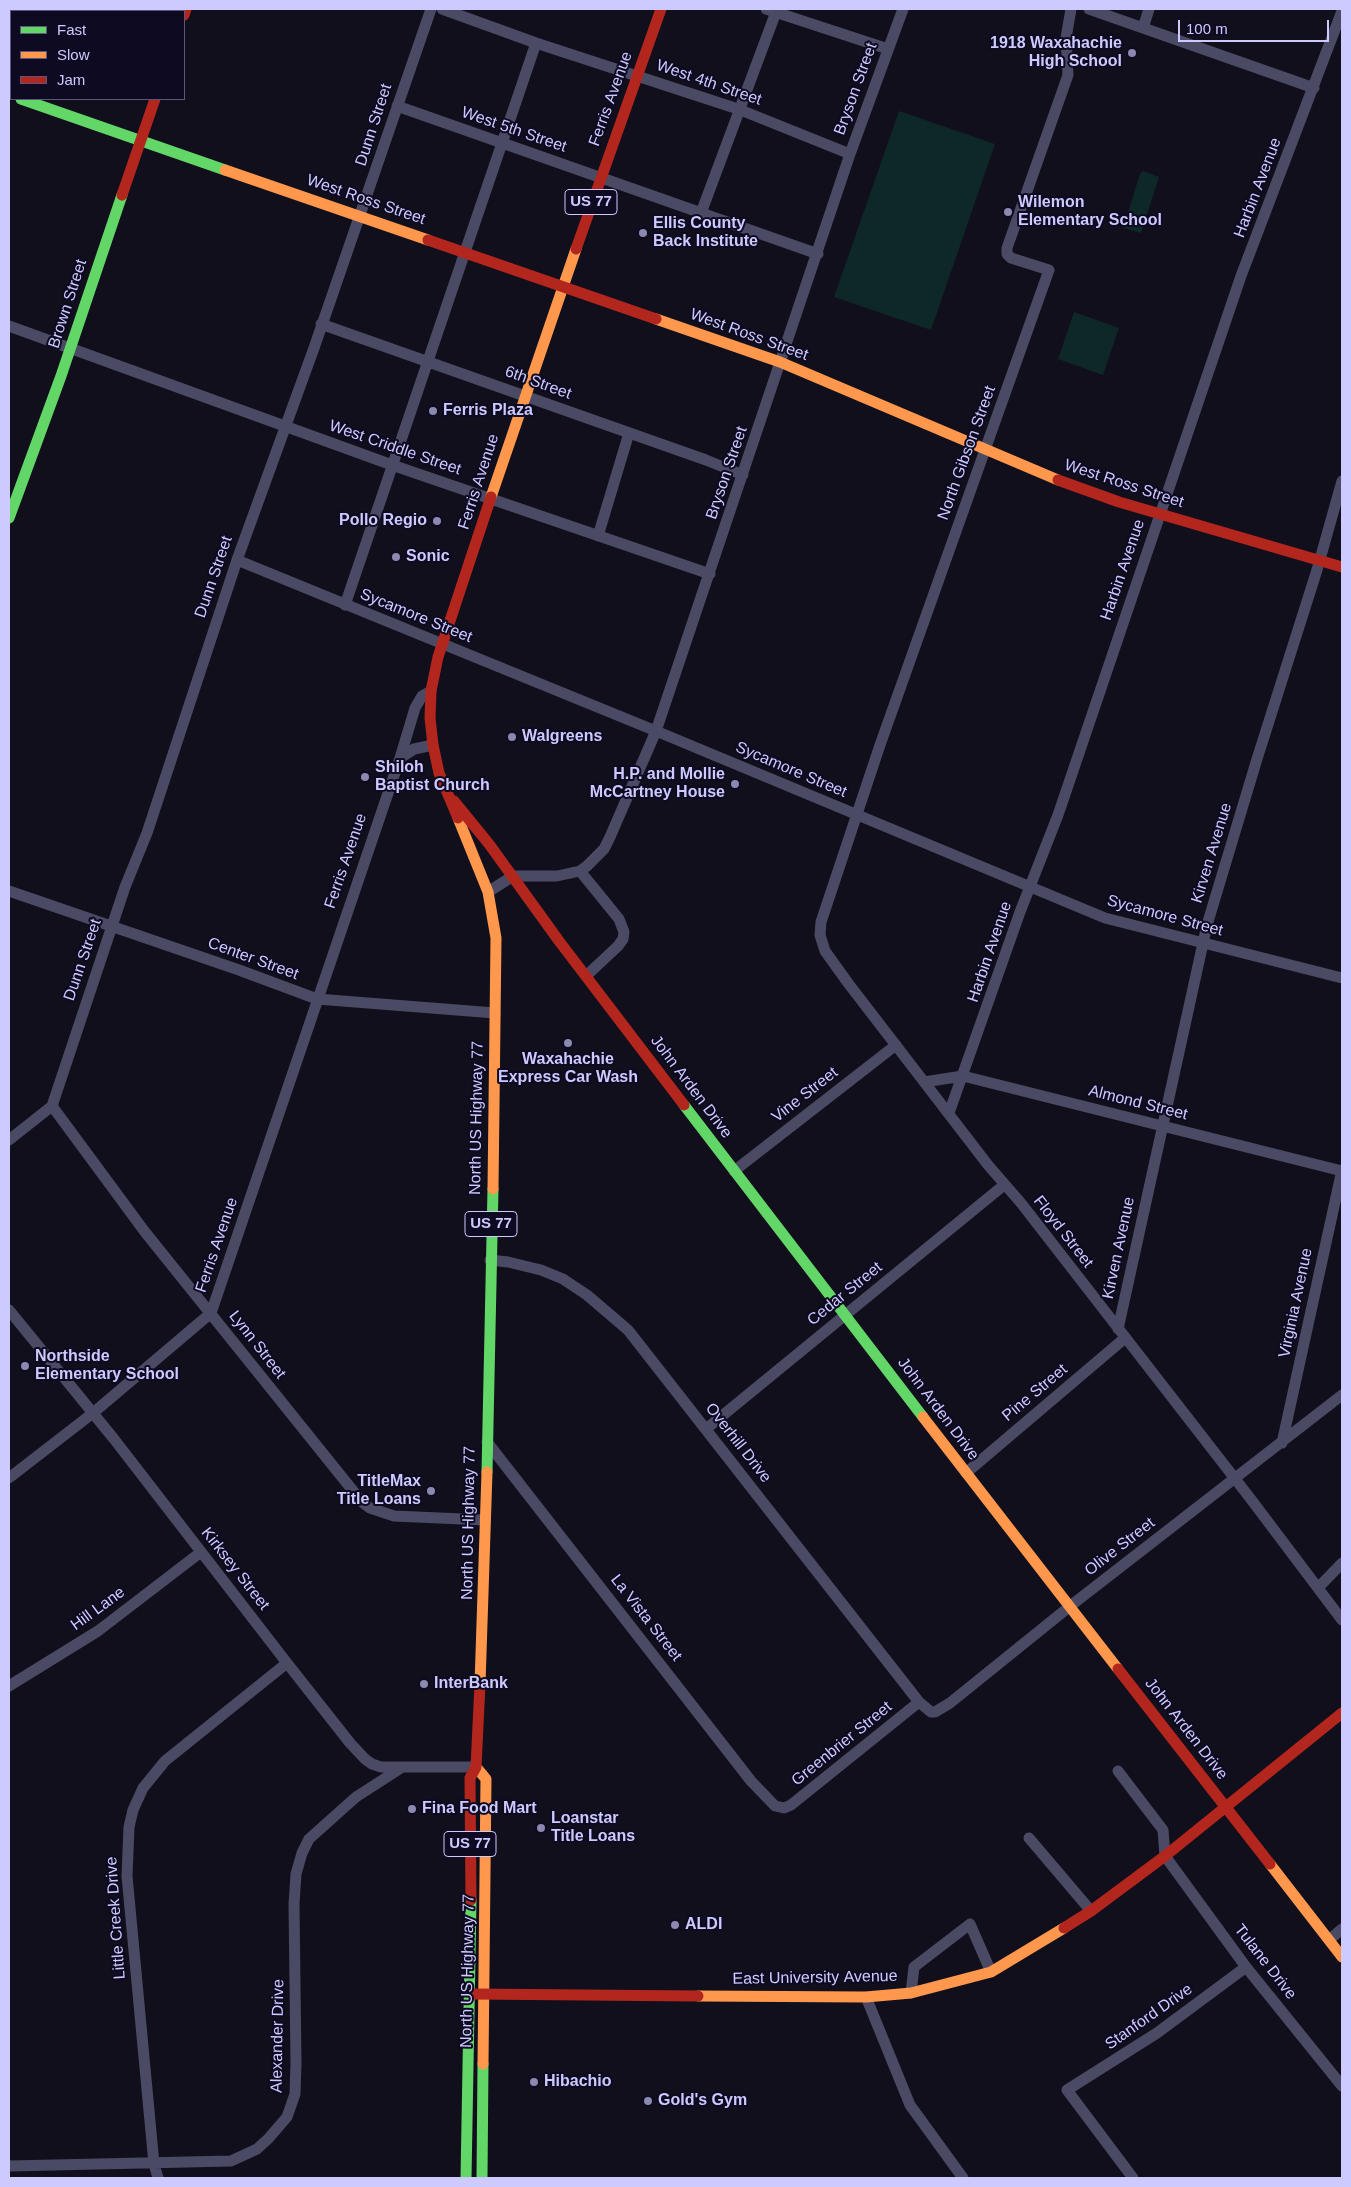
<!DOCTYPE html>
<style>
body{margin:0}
#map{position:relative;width:1351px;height:2187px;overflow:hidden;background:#110f1c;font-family:Arial,sans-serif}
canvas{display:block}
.frame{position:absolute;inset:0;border:10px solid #cdcaff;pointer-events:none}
.legend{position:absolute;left:10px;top:10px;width:175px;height:90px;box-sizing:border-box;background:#0d0a21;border:1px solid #5a577a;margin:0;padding:6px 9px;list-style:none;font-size:15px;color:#cdcaff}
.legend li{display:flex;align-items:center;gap:10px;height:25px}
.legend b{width:25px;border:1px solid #5a577a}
.scale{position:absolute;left:1178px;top:20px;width:151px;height:22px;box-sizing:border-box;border:2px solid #cdcaff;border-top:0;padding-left:6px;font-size:15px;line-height:18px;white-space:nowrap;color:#cdcaff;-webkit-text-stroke:4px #0d0a21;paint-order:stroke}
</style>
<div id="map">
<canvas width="1351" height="2187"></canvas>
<div class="frame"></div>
<ul class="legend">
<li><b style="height:6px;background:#63d668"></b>Fast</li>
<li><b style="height:6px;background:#ff974d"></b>Slow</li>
<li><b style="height:6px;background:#b3261e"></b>Jam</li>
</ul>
<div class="scale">100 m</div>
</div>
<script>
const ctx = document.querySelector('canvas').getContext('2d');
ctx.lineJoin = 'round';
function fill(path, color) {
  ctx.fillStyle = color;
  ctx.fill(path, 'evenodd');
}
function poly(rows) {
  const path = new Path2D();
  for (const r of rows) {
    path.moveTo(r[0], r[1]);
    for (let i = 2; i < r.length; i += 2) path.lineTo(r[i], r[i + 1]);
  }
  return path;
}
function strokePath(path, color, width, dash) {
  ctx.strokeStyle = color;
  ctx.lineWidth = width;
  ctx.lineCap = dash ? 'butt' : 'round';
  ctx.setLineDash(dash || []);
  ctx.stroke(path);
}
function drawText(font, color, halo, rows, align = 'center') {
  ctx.font = font + ' Arial,sans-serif';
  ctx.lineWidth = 4;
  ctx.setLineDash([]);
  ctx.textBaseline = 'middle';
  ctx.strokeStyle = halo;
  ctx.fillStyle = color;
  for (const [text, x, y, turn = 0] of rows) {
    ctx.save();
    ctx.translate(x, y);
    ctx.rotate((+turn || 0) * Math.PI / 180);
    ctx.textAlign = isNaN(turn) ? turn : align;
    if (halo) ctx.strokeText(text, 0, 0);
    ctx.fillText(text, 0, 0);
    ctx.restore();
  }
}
const green = poly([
 [899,111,995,144,931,330,834,297],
 [1143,171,1159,177,1141,233,1123,228,1140,174],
 [1074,312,1119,328,1103,375,1058,359]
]);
const street = poly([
 [442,9,536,43,738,109,850,154],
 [766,9,888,49],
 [1071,9,1066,38,1068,75,1007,248,1007,254,1011,258,1049,270,880,745,821,922,820,935,825,951,848,983,988,1165,1021,1203,1250,1498,1342,1620],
 [1089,9,1314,88],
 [1143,28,1149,9],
 [397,106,818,254],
 [701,213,776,12],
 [321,324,706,460,743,475],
 [9,326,392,465,710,574],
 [598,536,629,433],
 [237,560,656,731,1105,918,1342,978],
 [345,605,536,43],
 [400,758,414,749,433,745],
 [580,871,619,919,624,932,623,939,618,946,586,976],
 [9,891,239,970,317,999,495,1013],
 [488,892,513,876,557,876,580,871,587,866,604,849,610,837,656,731,850,154,903,9],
 [924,1082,963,1076,1342,1171],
 [52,1106,145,1232,362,1502,370,1508,394,1516,485,1520],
 [949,1113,1020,912,1058,815,1241,276,1342,11],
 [9,1140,52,1106,125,887,147,833,237,560,314,348,431,9],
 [734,1171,896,1045],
 [490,1260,508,1262,541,1270,563,1279,587,1295,628,1330,919,1702,931,1712,935,1712,950,1703,1069,1607,1342,1395],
 [9,1310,114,1439,287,1663,350,1743,365,1759,372,1764,381,1767,476,1767],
 [1118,1329,1207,925,1257,759,1317,570,1342,481],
 [706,1429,1004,1185],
 [487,1442,751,1781,775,1806,784,1808,791,1805,919,1702],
 [1282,1443,1342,1170],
 [966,1473,1125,1338],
 [9,1478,93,1413,211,1313,400,758,415,708,422,696,431,691],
 [1318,1588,1342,1563],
 [9,1686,98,1631,201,1552],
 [1118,1771,1163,1830,1165,1856,1246,1967,1342,2086],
 [1029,1838,1091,1911],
 [1329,1940,1342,1929],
 [911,1993,914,1967,970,1924,991,1972],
 [866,1997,910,2105,963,2178],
 [9,2166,231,2161,257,2149,268,2139,287,2117,295,2094,296,2064,294,1904,296,1874,302,1853,309,1839,356,1797,401,1768],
 [158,2178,154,2164,127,1876,129,1827,133,1810,143,1788,165,1761,287,1663],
 [1133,2178,1067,2090,1157,2033,1246,1967]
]);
const fast = poly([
 [21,99,225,170],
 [9,518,61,376,122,195],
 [684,1105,923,1417],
 [487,1472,493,1189],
 [466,2178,471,1900],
 [482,2178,483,2064]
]);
const slow = poly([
 [225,170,428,240],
 [656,319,780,362,1058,480],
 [491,497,576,249],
 [458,818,488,892,496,938,493,1189],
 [923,1417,1118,1669],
 [480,1684,487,1472],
 [476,1767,486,1779,483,2064],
 [1270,1864,1342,1957],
 [698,1996,866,1997,911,1993,991,1972,1064,1928]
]);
const jam = poly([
 [184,15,186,9],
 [122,195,155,99],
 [428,240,656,319],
 [576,249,661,9],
 [1058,480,1119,502,1342,567],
 [454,801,489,844,559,941,684,1105],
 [458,818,439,773,433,745,430,718,431,691,438,657,491,497],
 [1118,1669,1270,1864],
 [471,1900,470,1778,476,1767,480,1684],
 [1064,1928,1091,1911,1165,1856,1342,1713],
 [472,1994,698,1996]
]);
const markers = [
 [1132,53,5,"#8b89b0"],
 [1008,212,5,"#8b89b0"],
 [643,233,5,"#8b89b0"],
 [433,411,5,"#8b89b0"],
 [437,521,5,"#8b89b0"],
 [396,557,5,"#8b89b0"],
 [512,737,5,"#8b89b0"],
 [365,777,5,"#8b89b0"],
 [735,784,5,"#8b89b0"],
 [568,1043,5,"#8b89b0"],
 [25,1366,5,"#8b89b0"],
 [431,1491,5,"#8b89b0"],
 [424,1684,5,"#8b89b0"],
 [412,1809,5,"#8b89b0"],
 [541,1828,5,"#8b89b0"],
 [675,1925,5,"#8b89b0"],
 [534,2082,5,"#8b89b0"],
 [648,2101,5,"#8b89b0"]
];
const shields = [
 [591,202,52],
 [491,1224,52],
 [470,1844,52]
];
const shieldNames = [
 ["US 77",591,202],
 ["US 77",491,1224],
 ["US 77",470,1844]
];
const poiNames = [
 ["1918 Waxahachie",1122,44,"right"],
 ["High School",1122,62,"right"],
 ["Wilemon",1018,203],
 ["Elementary School",1018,221],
 ["Ellis County",653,224],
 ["Back Institute",653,242],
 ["Ferris Plaza",443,411],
 ["Pollo Regio",427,521,"right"],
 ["Sonic",406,557],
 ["Walgreens",522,737],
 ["Shiloh",375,768],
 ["Baptist Church",375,786],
 ["H.P. and Mollie",725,775,"right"],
 ["McCartney House",725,793,"right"],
 ["Waxahachie",568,1060,"center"],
 ["Express Car Wash",568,1078,"center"],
 ["Northside",35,1357],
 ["Elementary School",35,1375],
 ["TitleMax",421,1482,"right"],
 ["Title Loans",421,1500,"right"],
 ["InterBank",434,1684],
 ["Fina Food Mart",422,1809],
 ["Loanstar",551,1819],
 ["Title Loans",551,1837],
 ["ALDI",685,1925],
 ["Hibachio",544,2082],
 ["Gold's Gym",658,2101]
];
const streetNames = [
 ["West 4th Street",709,83,19],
 ["Bryson Street",856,89,-70],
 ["Ferris Avenue",611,99,-70],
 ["Dunn Street",374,125,-72],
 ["West 5th Street",514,130,19],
 ["Harbin Avenue",1258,188,-69],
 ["West Ross Street",366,200,19],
 ["Brown Street",68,304,-72],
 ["West Ross Street",749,335,20],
 ["6th Street",538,383,20],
 ["West Criddle Street",395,448,19],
 ["North Gibson Street",967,453,-70],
 ["Bryson Street",727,473,-71],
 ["Ferris Avenue",479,482,-72],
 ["West Ross Street",1124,484,18],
 ["Harbin Avenue",1123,570,-71],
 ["Dunn Street",214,577,-71],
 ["Sycamore Street",416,616,22],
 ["Sycamore Street",791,770,23],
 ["Kirven Avenue",1212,853,-73],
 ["Ferris Avenue",346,861,-71],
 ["Sycamore Street",1165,916,15],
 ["Harbin Avenue",990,952,-71],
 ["Center Street",253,959,20],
 ["Dunn Street",83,960,-71],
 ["John Arden Drive",691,1087,53],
 ["Vine Street",805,1095,-38],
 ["Almond Street",1138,1103,14],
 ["North US Highway 77",477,1118,-89],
 ["Floyd Street",1063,1232,52],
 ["Ferris Avenue",217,1245,-71],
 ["Kirven Avenue",1119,1248,-78],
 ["Cedar Street",845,1294,-39],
 ["Virginia Avenue",1296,1303,-78],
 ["Lynn Street",257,1345,52],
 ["Pine Street",1035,1393,-40],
 ["John Arden Drive",938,1409,53],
 ["Overhill Drive",738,1443,52],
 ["North US Highway 77",469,1523,-89],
 ["Olive Street",1120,1547,-38],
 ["Kirksey Street",235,1569,52],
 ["Hill Lane",98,1609,-36],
 ["La Vista Street",646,1618,52],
 ["John Arden Drive",1186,1729,52],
 ["Greenbrier Street",842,1744,-39],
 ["Little Creek Drive",116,1918,-94],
 ["Tulane Drive",1265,1962,52],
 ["North US Highway 77",468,1971,-89],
 ["East University Avenue",815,1978,-1],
 ["Stanford Drive",1149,2017,-35],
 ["Alexander Drive",278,2036,-89]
];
fill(green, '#0e2727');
strokePath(street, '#4a4a65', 11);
strokePath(fast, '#63d668', 11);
strokePath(slow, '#ff974d', 11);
strokePath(jam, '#b3261e', 11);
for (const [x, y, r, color] of markers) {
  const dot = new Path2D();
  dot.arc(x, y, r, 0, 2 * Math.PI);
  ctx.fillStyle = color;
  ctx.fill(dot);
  strokePath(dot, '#0d0a21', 2);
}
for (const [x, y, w] of shields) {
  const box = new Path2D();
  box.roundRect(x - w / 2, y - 12.5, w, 25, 4);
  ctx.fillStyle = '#0d0a21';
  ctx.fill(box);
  strokePath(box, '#cdcaff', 1);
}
drawText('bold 15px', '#cdcaff', null, shieldNames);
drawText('bold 16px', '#cdcaff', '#0d0a21', poiNames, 'left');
drawText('16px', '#cdcaff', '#0d0a21', streetNames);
</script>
